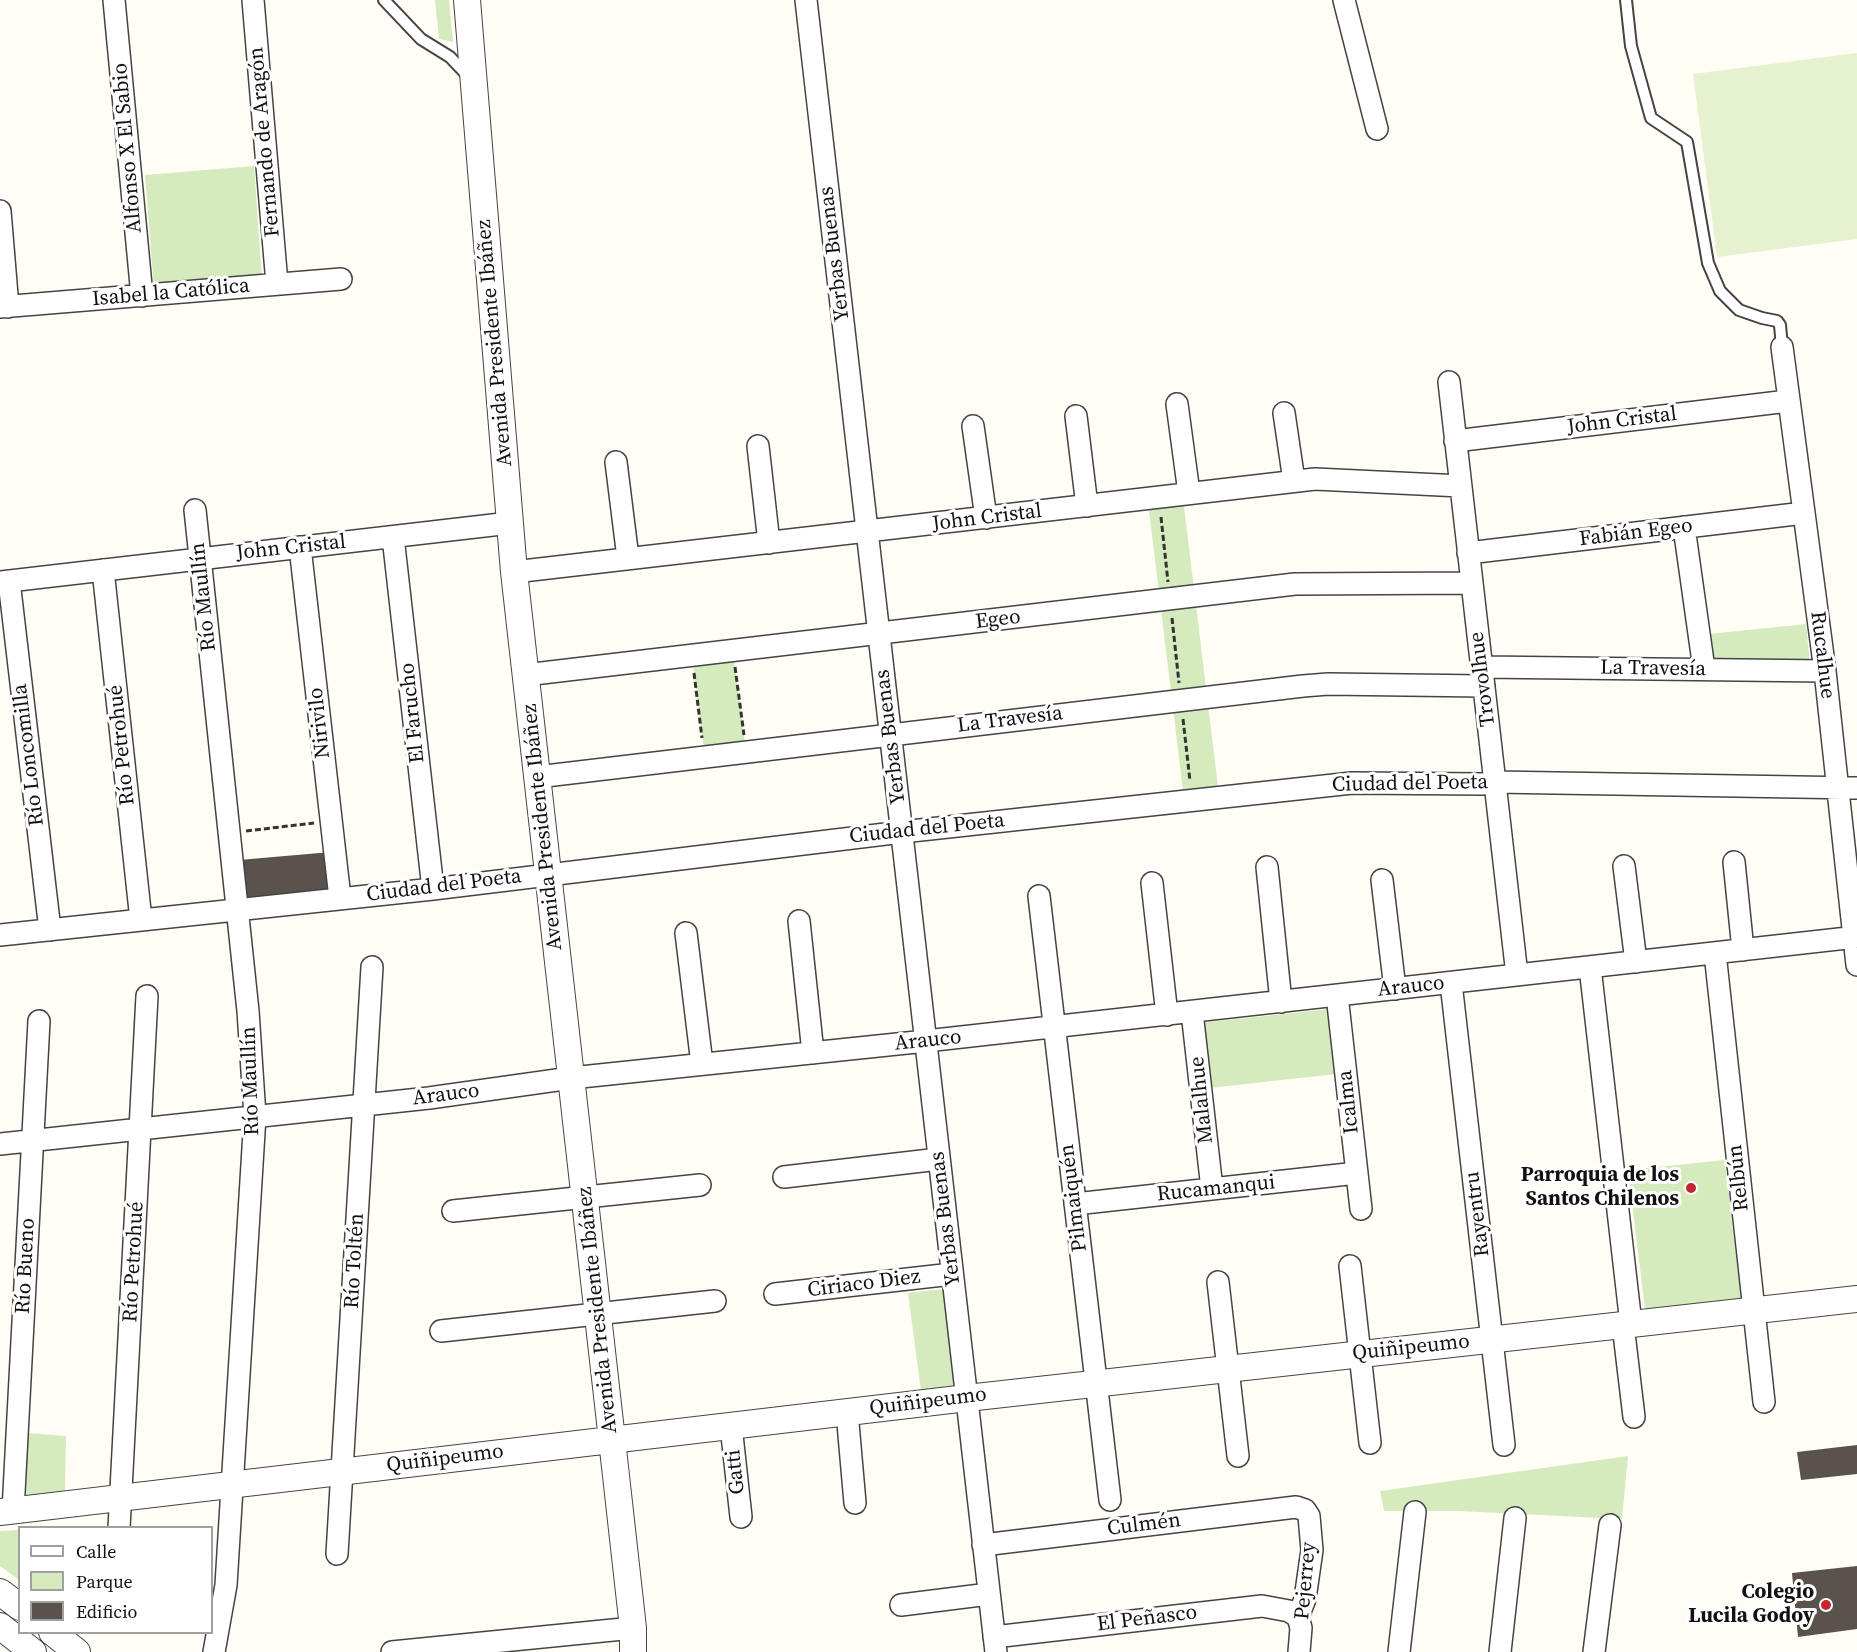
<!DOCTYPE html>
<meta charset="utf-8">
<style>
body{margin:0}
#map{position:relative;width:1857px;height:1652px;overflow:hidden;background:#fffdf5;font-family:"Source Serif 4",serif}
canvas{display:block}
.legend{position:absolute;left:18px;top:1526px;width:195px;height:108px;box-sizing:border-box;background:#fff;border:2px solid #a0a0a0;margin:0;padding:8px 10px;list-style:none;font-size:18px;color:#111}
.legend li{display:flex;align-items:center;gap:12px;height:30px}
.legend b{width:30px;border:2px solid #a0a0a0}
</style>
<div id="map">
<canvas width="1857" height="1652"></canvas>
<ul class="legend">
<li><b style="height:8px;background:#fff"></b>Calle</li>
<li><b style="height:16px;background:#d5ebbd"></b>Parque</li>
<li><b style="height:16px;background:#5a524d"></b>Edificio</li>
</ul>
</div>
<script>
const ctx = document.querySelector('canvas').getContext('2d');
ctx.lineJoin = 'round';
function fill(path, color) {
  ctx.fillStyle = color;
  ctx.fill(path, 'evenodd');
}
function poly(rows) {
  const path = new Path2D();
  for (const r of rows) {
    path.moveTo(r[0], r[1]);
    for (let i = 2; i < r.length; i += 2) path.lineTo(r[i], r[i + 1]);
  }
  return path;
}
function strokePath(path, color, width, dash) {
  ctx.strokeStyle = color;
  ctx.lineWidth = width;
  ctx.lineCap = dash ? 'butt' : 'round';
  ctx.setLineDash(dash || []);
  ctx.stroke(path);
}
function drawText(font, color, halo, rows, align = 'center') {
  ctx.font = font + ' "Source Serif 4",serif';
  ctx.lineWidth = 6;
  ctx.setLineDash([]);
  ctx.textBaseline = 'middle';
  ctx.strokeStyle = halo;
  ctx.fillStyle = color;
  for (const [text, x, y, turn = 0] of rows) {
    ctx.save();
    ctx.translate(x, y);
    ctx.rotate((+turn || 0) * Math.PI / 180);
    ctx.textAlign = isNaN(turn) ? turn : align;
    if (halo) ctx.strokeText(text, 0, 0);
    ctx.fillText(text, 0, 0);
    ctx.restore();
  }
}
const green = poly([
 [435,0,449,0,453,42,439,39],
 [254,166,262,278,154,288,145,175],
 [1184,506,1218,787,1183,791,1149,510],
 [1806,624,1810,664,1711,661,1709,634],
 [733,651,746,752,705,757,692,656],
 [1329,1009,1336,1074,1209,1088,1201,1023],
 [1725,1160,1741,1299,1645,1309,1628,1170],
 [943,1289,956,1387,921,1391,908,1293],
 [28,1433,66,1436,65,1490,26,1497],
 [1628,1456,1622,1519,1459,1511,1384,1511,1380,1491],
 [19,1530,20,1530,19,1580,0,1566,0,1531]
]);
const pitch = poly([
 [1857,53,1857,239,1717,257,1693,74]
]);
const building = poly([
 [331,852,335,895,245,903,239,860],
 [1857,1445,1857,1474,1801,1480,1797,1452],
 [1857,1566,1857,1629,1798,1637,1792,1573]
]);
const path = poly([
 [1161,517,1168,582],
 [1172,618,1179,683],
 [735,667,744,735],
 [694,673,702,738],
 [1183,719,1190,781],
 [246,831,314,823]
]);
const service = poly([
 [384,0,421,39,450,57,468,76],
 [1626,0,1631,46,1651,118,1687,142,1708,263,1720,291,1739,310,1762,318,1777,321,1780,325,1782,347]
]);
const minor = poly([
 [114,0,142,296],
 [253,0,277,284],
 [806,0,996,1652],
 [1344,0,1377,129],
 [0,211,8,307],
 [0,307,341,279],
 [1782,347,1825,671,1857,965],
 [1449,382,1517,975],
 [1177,404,1189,493],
 [1284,413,1294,481],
 [1076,416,1087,506],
 [973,426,986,518],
 [1455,441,1788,401],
 [758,446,769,543],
 [616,462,628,558],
 [195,510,248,1011,255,1116,226,1585,214,1652],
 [1684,527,1704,669],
 [393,537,433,889],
 [300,547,340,898],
 [1468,553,1804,513],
 [103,570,141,920],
 [514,572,1315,479,1461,486],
 [9,581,50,930],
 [0,582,510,523],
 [1482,667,1825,671],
 [525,675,1295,584,1472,583],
 [537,777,1303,686,1328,684,1484,686],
 [1734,862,1743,950],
 [1624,866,1636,962],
 [1267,867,1281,1002],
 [1382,880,1395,989],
 [1152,883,1167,1015],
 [1039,896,1110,1500],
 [799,921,813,1053],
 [686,933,702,1064],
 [0,935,433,889,902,832,1352,783,1483,784,1495,782,1857,788],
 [1715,953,1764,1402],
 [1590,967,1631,1324],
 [1451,983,1504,1445],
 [1337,995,1361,1209],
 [1192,1012,1212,1189],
 [0,1144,429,1098,571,1078,926,1041,1857,937],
 [784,1177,939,1159],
 [1075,1204,1357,1173],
 [453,1211,700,1185],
 [1350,1266,1370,1443],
 [1218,1282,1238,1456],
 [775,1294,952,1274],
 [1623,1325,1634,1417],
 [441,1331,715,1301],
 [847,1412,855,1503],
 [731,1426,741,1517],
 [13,1511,39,1021],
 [119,1528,147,996],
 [983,1545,1296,1507,1305,1510,1309,1516,1312,1550,1305,1599,1298,1617,1301,1628,1299,1652],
 [337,1554,372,967],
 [901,1605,989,1594],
 [994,1637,1262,1606,1289,1611,1298,1617],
 [392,1652,633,1628],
 [1399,1652,1415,1512],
 [1500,1652,1515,1518],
 [1594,1652,1610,1525]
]);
const tertiary = poly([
 [467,0,514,572,612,1440,633,1628,633,1652],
 [0,1512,967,1398,1857,1299],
 [0,1592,20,1607],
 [0,1626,33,1652],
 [52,1632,77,1652]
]);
const markers = [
 [1691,1188,6,"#c4262e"],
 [1826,1605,6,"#c4262e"]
];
const streetNames = [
 ["Fernando de Aragón",265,142,-95],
 ["Alfonso X El Sabio",128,148,-95],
 ["Yerbas Buenas",835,254,-97],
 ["Isabel la Católica",171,293,-5],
 ["Avenida Presidente Ibáñez",495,343,-95],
 ["John Cristal",1622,421,-7],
 ["John Cristal",987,518,-7],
 ["Fabián Egeo",1636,533,-7],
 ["John Cristal",291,548,-6],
 ["Río Maullín",204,597,-96],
 ["Egeo",998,620,-7],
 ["Rucalhue",1822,655,83],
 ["La Travesía",1653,669,1],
 ["Trovolhue",1483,679,-97],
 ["El Farucho",413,713,-96],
 ["La Travesía",1010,720,-7],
 ["Nirivilo",320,723,-96],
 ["Yerbas Buenas",891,737,-97],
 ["Río Petrohué",122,745,-96],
 ["Río Loncomilla",29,755,-97],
 ["Ciudad del Poeta",1410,784,-1],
 ["Avenida Presidente Ibáñez",543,827,-96],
 ["Ciudad del Poeta",927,829,-6],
 ["Ciudad del Poeta",444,886,-7],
 ["Arauco",1411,987,-6],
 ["Arauco",928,1041,-6],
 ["Río Maullín",251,1081,-92],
 ["Arauco",446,1095,-7],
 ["Malalhue",1202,1100,-96],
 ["Icalma",1349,1102,-96],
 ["Relbún",1739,1178,-96],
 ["Rucamanqui",1216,1189,-6],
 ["Pilmaiquén",1074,1198,-97],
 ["Rayentru",1478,1214,-97],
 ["Yerbas Buenas",946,1219,-97],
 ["Río Toltén",355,1261,-87],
 ["Río Petrohué",134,1262,-87],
 ["Río Bueno",26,1266,-87],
 ["Ciriaco Diez",864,1284,-7],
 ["Avenida Presidente Ibáñez",598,1310,-96],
 ["Quiñipeumo",1411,1348,-6],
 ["Quiñipeumo",928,1402,-7],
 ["Quiñipeumo",445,1459,-7],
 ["Gatti",736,1472,-96],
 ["Culmén",1144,1525,-7],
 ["Pejerrey",1306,1581,-85],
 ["El Peñasco",1147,1619,-7]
];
const poiNames = [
 ["Parroquia de los",1679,1176],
 ["Santos Chilenos",1679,1200],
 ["Colegio",1814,1593],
 ["Lucila Godoy",1814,1617]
];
fill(green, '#d5ebbd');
fill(pitch, '#e6f2cf');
fill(building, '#5a524d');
strokePath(service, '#444', 14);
strokePath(minor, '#444', 24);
strokePath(tertiary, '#444', 28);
strokePath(path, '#333', 3, [6, 3]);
strokePath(service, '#fff', 10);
strokePath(minor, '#fff', 21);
strokePath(tertiary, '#fff', 26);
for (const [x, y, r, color] of markers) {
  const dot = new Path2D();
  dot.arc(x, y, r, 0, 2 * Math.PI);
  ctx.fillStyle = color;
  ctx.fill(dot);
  strokePath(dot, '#fff', 2);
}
drawText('21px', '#111', '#fff', streetNames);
drawText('bold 21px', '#111', '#fff', poiNames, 'right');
</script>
